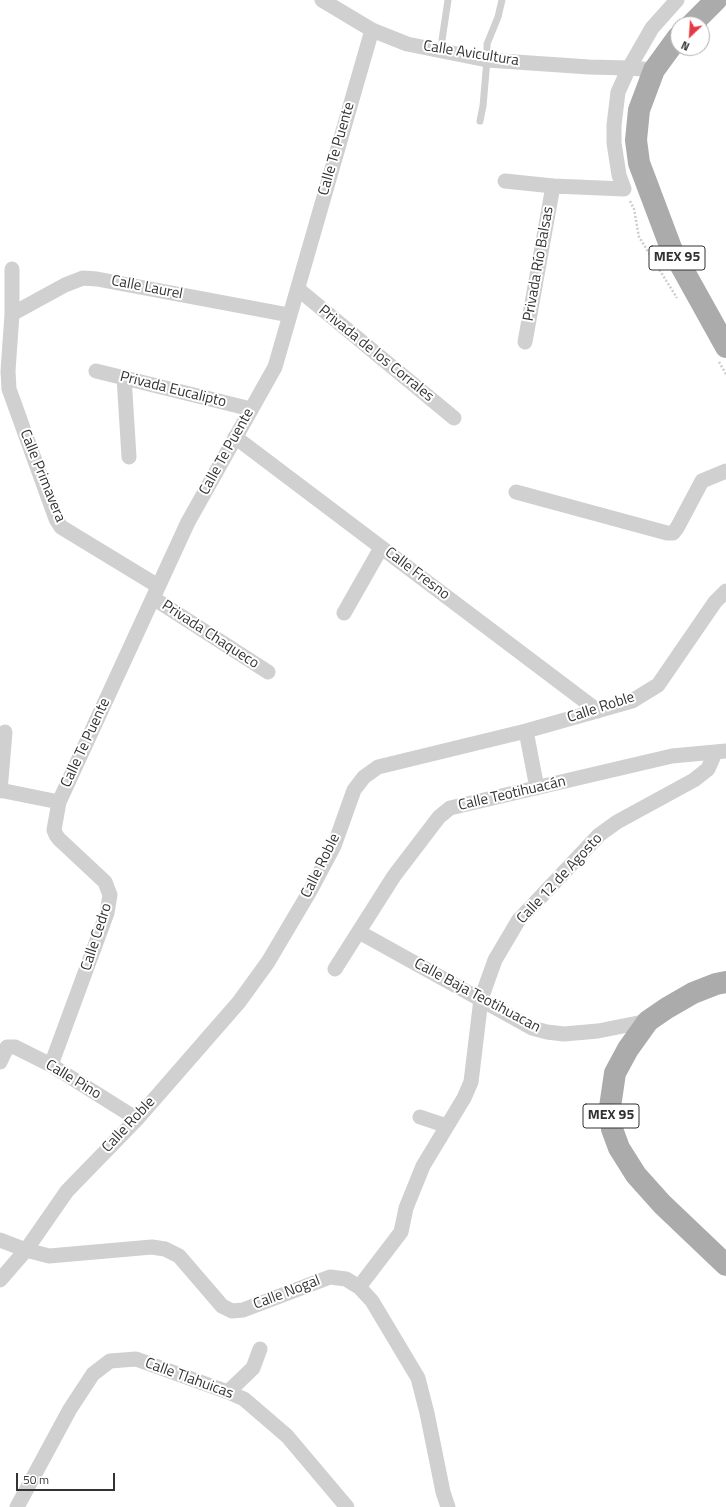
<!DOCTYPE html>
<meta charset="utf-8">
<style>
body{margin:0}
#map{position:relative;width:726px;height:1507px;overflow:hidden;background:#fff;font-family:"Titillium Web",sans-serif}
canvas{display:block}
.north{position:absolute;left:670px;top:16px;width:40px;height:40px;box-sizing:border-box;background:#fff;border:1px solid #adadad;border-radius:50%;rotate:205deg;font-size:11px;font-weight:700;line-height:16px;text-align:center;color:#333}
.north::after{content:'';display:block;margin:auto;width:14px;height:18px;background:#e63946;clip-path:polygon(50% 0,100% 100%,50% 72%,0 100%)}
.scale{position:absolute;left:16px;top:1473px;width:99px;height:18px;box-sizing:border-box;border:2px solid #333;border-top:0;padding-left:5px;font-size:12px;line-height:14px;white-space:nowrap;color:#333;-webkit-text-stroke:3px #fff;paint-order:stroke}
</style>
<div id="map">
<canvas width="726" height="1507"></canvas>
<div class="north">N</div>
<div class="scale">50 m</div>
</div>
<script>
const ctx = document.querySelector('canvas').getContext('2d');
ctx.lineJoin = 'round';
function poly(rows) {
  const path = new Path2D();
  for (const r of rows) {
    path.moveTo(r[0], r[1]);
    for (let i = 2; i < r.length; i += 2) path.lineTo(r[i], r[i + 1]);
  }
  return path;
}
function strokePath(path, color, width, dash) {
  ctx.strokeStyle = color;
  ctx.lineWidth = width;
  ctx.lineCap = dash ? 'butt' : 'round';
  ctx.setLineDash(dash || []);
  ctx.stroke(path);
}
function drawText(font, color, halo, rows, align = 'center') {
  ctx.font = font + ' "Titillium Web",sans-serif';
  ctx.lineWidth = 4;
  ctx.setLineDash([]);
  ctx.textBaseline = 'middle';
  ctx.strokeStyle = halo;
  ctx.fillStyle = color;
  for (const [text, x, y, turn = 0] of rows) {
    ctx.save();
    ctx.translate(x, y);
    ctx.rotate((+turn || 0) * Math.PI / 180);
    ctx.textAlign = isNaN(turn) ? turn : align;
    if (halo) ctx.strokeText(text, 0, 0);
    ctx.fillText(text, 0, 0);
    ctx.restore();
  }
}
const path = poly([
 [630,201,634,209,639,237,677,298],
 [719,362,726,374]
]);
const lane = poly([
 [442,40,448,0],
 [480,121,483,106,487,60,487,44,498,17,502,0]
]);
const street = poly([
 [322,0,372,30,407,44,487,60,589,67,629,68,654,70],
 [505,181,553,186,624,189,619,175,614,143,614,125,618,92,629,68,652,28,677,0],
 [12,269,12,314,8,371,9,389,56,519,61,527,158,586],
 [298,289,454,418],
 [12,314,65,285,83,278,97,279,289,315],
 [525,342,553,186],
 [96,371,251,409],
 [124,377,129,457],
 [235,437,598,711],
 [516,492,667,533,673,533,677,528,702,481,726,471],
 [153,598,268,672],
 [344,613,381,548],
 [526,731,537,788],
 [0,790,59,802],
 [0,791,5,732],
 [359,932,532,1028,547,1032,564,1034,598,1031,648,1021],
 [335,969,394,876,439,817,450,808,672,756,726,751],
 [7,1047,15,1047,51,1065,137,1119],
 [0,1062,7,1047],
 [51,1065,107,913,110,895,105,882,59,839,56,835,54,830,59,802,188,522,275,367,372,30],
 [420,1117,447,1126],
 [0,1240,26,1250,49,1256,152,1247,165,1249,179,1256,222,1306,232,1311,243,1310,330,1277,346,1279,359,1287,372,1301,418,1378,427,1413,443,1492,448,1507],
 [0,1280,26,1250,67,1191,137,1119,239,1002,268,962,310,891,334,846,354,790,364,777,378,767,526,731,632,701,658,685,715,602,726,591],
 [359,1287,401,1232,406,1208,423,1166,464,1098,471,1082,481,999,495,960,518,921,599,835,617,822,694,780,708,769,715,753],
 [228,1392,253,1368,260,1349],
 [17,1507,70,1409,93,1374,110,1361,136,1359,228,1392,244,1399,287,1436,347,1507]
]);
const primary = poly([
 [692,24,716,0],
 [678,37,654,70,639,110,636,140,639,163,671,248,726,347],
 [726,982,716,984,693,993,667,1008,648,1021,628,1049,615,1073,610,1107,612,1129,619,1148,636,1175,662,1204,726,1265]
]);
const shields = [
 [677,258,56],
 [611,1116,56]
];
const shieldNames = [
 ["MEX 95",677,258],
 ["MEX 95",611,1116]
];
const streetNames = [
 ["Calle Avicultura",471,54,9],
 ["Calle Te Puente",337,149,-74],
 ["Privada Río Balsas",539,264,-80],
 ["Calle Laurel",147,288,11],
 ["Privada de los Corrales",376,354,39],
 ["Privada Eucalipto",173,390,14],
 ["Calle Te Puente",227,452,-61],
 ["Calle Primavera",42,476,68],
 ["Calle Fresno",417,574,37],
 ["Privada Chaqueco",210,635,33],
 ["Calle Roble",601,708,-18],
 ["Calle Te Puente",86,743,-65],
 ["Calle Teotihuacán",512,794,-13],
 ["Calle Roble",321,866,-64],
 ["Calle 12 de Agosto",560,879,-47],
 ["Calle Cedro",97,937,-72],
 ["Calle Baja Teotihuacan",477,996,28],
 ["Calle Pino",73,1080,31],
 ["Calle Roble",129,1125,-47],
 ["Calle Nogal",287,1293,-21],
 ["Calle Tlahuicas",189,1379,20]
];
strokePath(path, '#cdcdcd', 2.5, [2, 2]);
strokePath(lane, '#d0d0d0', 7);
strokePath(street, '#d0d0d0', 15);
strokePath(primary, '#ababab', 22);
for (const [x, y, w] of shields) {
  const box = new Path2D();
  box.roundRect(x - w / 2, y - 12, w, 24, 3);
  ctx.fillStyle = '#fff';
  ctx.fill(box);
  strokePath(box, '#333', 1);
}
drawText('bold 14px', '#333', null, shieldNames);
drawText('15px', '#333', '#fff', streetNames);
</script>
